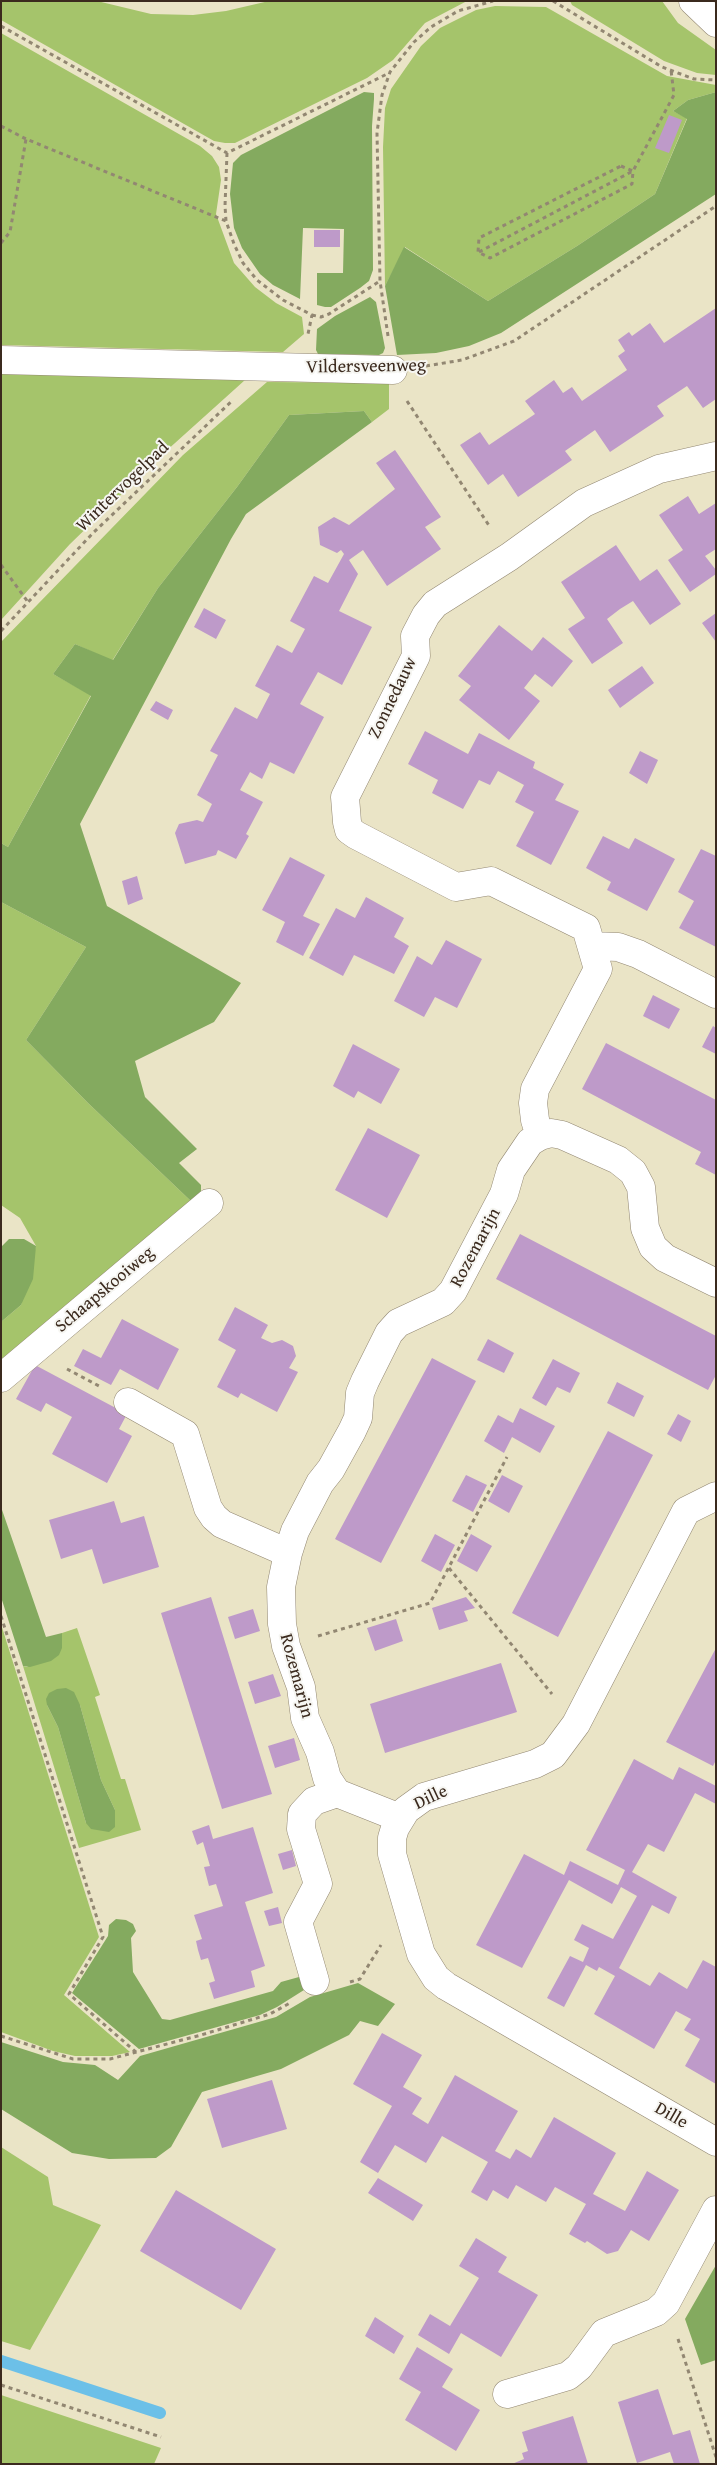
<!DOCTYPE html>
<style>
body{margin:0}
#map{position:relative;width:717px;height:2465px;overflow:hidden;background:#eae4c6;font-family:"Gentium Book Plus",serif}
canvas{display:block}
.frame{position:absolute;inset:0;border:2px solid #3b2a1e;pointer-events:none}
</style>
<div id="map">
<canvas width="717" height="2465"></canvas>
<div class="frame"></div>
</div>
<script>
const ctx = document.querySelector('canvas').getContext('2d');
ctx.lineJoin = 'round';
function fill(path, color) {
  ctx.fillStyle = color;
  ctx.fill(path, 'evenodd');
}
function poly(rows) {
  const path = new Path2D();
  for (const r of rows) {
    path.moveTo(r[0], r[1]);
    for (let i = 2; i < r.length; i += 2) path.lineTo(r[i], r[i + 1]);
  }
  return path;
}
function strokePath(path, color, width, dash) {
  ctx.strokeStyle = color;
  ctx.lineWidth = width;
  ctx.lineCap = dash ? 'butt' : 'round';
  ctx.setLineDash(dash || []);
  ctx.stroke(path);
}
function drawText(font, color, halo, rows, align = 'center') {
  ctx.font = font + ' "Gentium Book Plus",serif';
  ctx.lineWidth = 4;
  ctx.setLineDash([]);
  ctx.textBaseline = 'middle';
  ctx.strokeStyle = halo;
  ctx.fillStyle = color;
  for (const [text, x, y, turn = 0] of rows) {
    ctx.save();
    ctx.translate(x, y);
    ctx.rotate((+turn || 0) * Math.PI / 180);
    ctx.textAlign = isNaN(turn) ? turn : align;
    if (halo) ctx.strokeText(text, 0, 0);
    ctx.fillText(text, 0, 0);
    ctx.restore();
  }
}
const green = poly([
 [1,1,97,1,151,14,193,15,226,11,269,1,467,1,425,23,393,60,367,78,235,143,225,143,214,141,1,20],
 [570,1,662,1,678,23,716,50,716,75,697,73,664,61,572,5],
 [495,6,546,7,667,76,716,85,716,92,688,100,673,111,687,118,655,194,577,246,488,301,405,247,385,286,383,147,385,108,391,89,421,46,440,28,476,10],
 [1,33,200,146,212,156,219,167,221,180,216,214,234,263,255,287,276,303,302,317,304,334,283,352,1,345],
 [1,373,245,380,165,452,70,544,1,620],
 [267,382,389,383,389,409,372,422,364,411,289,415,237,487,158,588,112,661,75,644,53,674,91,695,8,847,1,843,1,642,183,455],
 [1,902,86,947,26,1040,88,1103,194,1204,1,1362,1,1322,21,1305,36,1246,20,1218,1,1205],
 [1,1624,99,1937,64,1995,130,2052,112,2056,75,2056,53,2051,1,2032],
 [77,1628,100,1695,95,1697,121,1779,125,1779,141,1830,79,1848,23,1666,27,1667,62,1641,62,1633],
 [47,1705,80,1705,101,1780,115,1810,86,1823,58,1727],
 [1,2147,48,2177,53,2205,101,2225,30,2350,1,2341],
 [1,2395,161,2448,154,2464,1,2464]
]);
const forest = poly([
 [364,92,374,93,374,99,372,126,373,270,369,281,360,288,331,307,325,307,317,305,317,273,343,273,344,229,303,228,300,299,273,285,260,274,242,248,234,228,230,194,233,163,241,155],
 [716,92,716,194,501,333,469,346,436,353,397,355,385,286,404,247,488,301,577,246,655,194,687,119,673,111,688,100],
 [370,297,376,302,385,348,383,353,379,355,318,354,316,350,317,329,335,316],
 [364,411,372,422,246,514,231,539,80,824,107,906,241,983,214,1022,135,1061,145,1097,197,1149,179,1163,201,1185,201,1198,194,1204,88,1103,26,1040,86,947,1,902,1,843,8,847,91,696,53,674,75,644,113,660,158,588,237,487,289,415],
 [9,1239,24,1239,36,1246,33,1279,21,1305,1,1322,1,1252,2,1246],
 [1,1507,46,1637,62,1633,62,1648,59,1655,51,1661,30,1667,23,1666,1,1597],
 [66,1688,74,1692,80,1705,101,1780,115,1810,115,1827,109,1832,91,1829,86,1823,58,1727,47,1705,46,1699,49,1693,57,1689],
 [116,1919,126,1920,133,1924,136,1931,131,1938,133,1972,162,2019,170,2020,273,1991,281,1982,299,1977,304,1990,277,2007,260,2015,139,2049,72,1993,108,1936,109,1925],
 [358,1983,395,2004,378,2026,360,2021,349,2035,281,2069,202,2092,171,2147,156,2158,109,2159,72,2153,1,2109,1,2042,63,2062,95,2065,118,2080,140,2056,276,2017,310,1997],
 [716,2265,716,2360,701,2365,685,2319]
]);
const stream = poly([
 [1,2361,160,2413]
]);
const building = poly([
 [669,115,682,120,669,153,655,148],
 [314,230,340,230,340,247,314,247],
 [716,308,716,399,703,408,687,386,657,406,664,416,610,452,595,430,565,451,572,460,518,497,503,474,488,485,460,445,480,432,489,445,535,414,525,401,554,380,563,393,572,387,582,401,627,370,618,356,625,351,618,340,629,332,632,336,650,323,664,343],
 [395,450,441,517,425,527,441,549,387,586,363,550,349,560,358,574,339,611,372,627,342,685,318,672,300,704,324,717,294,774,270,762,262,779,250,772,240,790,263,802,246,834,249,836,236,859,218,850,216,855,185,864,175,833,179,824,197,820,203,822,212,804,197,795,218,755,210,751,235,707,257,719,270,694,255,686,277,645,292,653,305,629,290,621,314,576,328,583,344,554,341,550,337,553,320,545,318,527,334,517,349,525,395,489,376,463],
 [688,496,699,514,716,503,716,549,705,556,716,570,716,574,690,592,668,560,683,550,659,515],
 [616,545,640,581,657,569,681,604,650,625,633,601,620,609,607,619,623,643,592,664,568,629,585,618,561,582],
 [204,608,226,620,216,639,194,627],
 [716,613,716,642,702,623],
 [499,625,532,651,543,637,573,661,552,687,535,674,524,688,540,701,509,740,459,700,471,686,458,676],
 [642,666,654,683,620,708,608,690],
 [156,701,173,710,168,720,150,710],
 [425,731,468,754,479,733,535,762,533,768,564,784,555,800,579,811,551,865,516,846,534,812,515,802,524,785,498,771,490,785,479,780,463,809,432,793,438,780,408,764],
 [640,751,658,760,647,784,629,773],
 [603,836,629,849,635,838,675,859,647,911,607,890,611,882,586,868],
 [701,849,716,856,716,947,679,928,694,901,678,892],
 [290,857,325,875,303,916,320,924,303,956,276,942,285,922,262,910],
 [137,876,143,899,128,905,122,881],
 [366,897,404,918,394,937,409,946,394,974,354,955,343,976,309,958,336,908,355,918],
 [446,940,482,959,457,1008,435,997,424,1017,394,1001,417,956,432,965],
 [653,995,680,1009,669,1029,643,1016],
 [713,1026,716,1028,716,1054,702,1047],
 [606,1043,716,1100,716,1175,695,1164,701,1152,582,1089],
 [353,1044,400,1069,381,1104,358,1091,354,1098,333,1086],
 [368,1128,420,1155,387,1218,335,1190],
 [520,1234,716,1336,716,1375,708,1390,496,1279],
 [235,1307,268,1325,261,1338,272,1343,282,1340,293,1346,296,1356,289,1368,298,1372,277,1412,241,1393,238,1398,217,1387,236,1350,218,1340],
 [122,1319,179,1349,158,1390,120,1369,111,1385,74,1366,83,1349,101,1358],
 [488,1339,514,1353,504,1373,477,1360],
 [432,1358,476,1381,381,1563,335,1539],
 [553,1359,580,1373,570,1393,557,1387,546,1406,532,1398],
 [35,1365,127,1414,119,1429,132,1436,107,1483,52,1454,72,1417,46,1403,41,1412,16,1399],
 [617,1382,644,1396,634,1417,607,1403],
 [520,1408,555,1426,540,1453,512,1437,504,1453,484,1441,498,1415,513,1423],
 [678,1414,691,1421,681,1442,667,1434],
 [608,1431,653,1455,558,1637,512,1613],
 [466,1475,487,1485,473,1512,452,1501],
 [502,1475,523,1486,509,1513,488,1501],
 [114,1501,121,1523,144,1516,159,1567,103,1584,92,1549,61,1559,49,1520],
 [435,1534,455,1545,441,1572,421,1561],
 [471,1534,492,1546,477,1572,457,1561],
 [211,1597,272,1794,222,1809,161,1613],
 [466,1597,475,1608,464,1611,468,1621,439,1630,432,1608],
 [253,1609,260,1631,235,1639,228,1617],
 [396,1619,403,1641,375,1651,367,1628],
 [716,1648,716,1760,713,1766,666,1742],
 [501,1663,517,1712,385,1753,370,1704],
 [273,1674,281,1696,255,1704,248,1682],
 [294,1738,300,1760,275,1768,268,1746],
 [634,1759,673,1780,679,1767,716,1786,716,1804,695,1793,664,1852,648,1844,632,1872,677,1897,669,1914,652,1905,619,1968,650,1986,659,1972,687,1989,703,1960,716,1967,716,2084,685,2066,700,2039,684,2030,691,2019,676,2011,654,2049,594,2014,615,1976,599,1967,597,1971,586,1965,564,2007,547,1998,570,1956,583,1962,589,1948,574,1940,582,1924,613,1939,637,1896,621,1887,612,1904,569,1880,522,1968,476,1945,524,1854,564,1875,570,1861,618,1885,625,1870,586,1850],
 [209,1825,213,1839,253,1827,273,1893,245,1902,265,1966,251,1971,255,1987,214,1999,209,1983,215,1981,208,1958,201,1960,198,1950,196,1941,202,1939,194,1915,223,1906,216,1884,209,1886,204,1867,210,1866,203,1842,197,1845,192,1831],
 [292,1850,296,1866,283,1870,278,1854],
 [278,1907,282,1923,269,1926,264,1911],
 [382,2033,422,2055,403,2087,422,2098,412,2114,428,2124,455,2075,518,2111,495,2151,510,2159,516,2149,531,2158,554,2117,616,2153,593,2194,625,2211,647,2171,679,2190,649,2241,631,2230,618,2251,607,2254,587,2241,585,2243,569,2234,586,2204,555,2187,546,2202,516,2185,508,2199,493,2190,487,2201,471,2192,488,2162,442,2136,426,2163,395,2145,378,2173,360,2162,392,2106,353,2084],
 [272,2080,287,2129,222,2148,207,2099],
 [378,2178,423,2205,413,2221,368,2193],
 [176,2190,276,2249,241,2310,140,2251],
 [476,2238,507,2257,498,2272,538,2295,501,2357,461,2333,449,2354,418,2335,430,2314,450,2326,479,2278,459,2266],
 [375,2317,404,2336,394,2354,365,2336],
 [417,2347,453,2369,442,2387,480,2410,456,2451,405,2420,421,2392,399,2379],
 [658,2389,673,2435,690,2430,700,2464,674,2464,670,2452,637,2463,618,2402],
 [573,2416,588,2464,512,2464,524,2459,522,2453,528,2451,522,2432]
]);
const path = poly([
 [553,1,662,67,694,79,716,80],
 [1,26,227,153,389,73],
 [1,126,26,139,226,221],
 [227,153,225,206,226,221,234,244,243,263,257,280,283,300,312,315,308,334],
 [621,166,633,171,632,184,490,258,478,252,479,238,621,166],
 [1,243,10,232,26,139],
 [479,252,633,171,674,95,671,70],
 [312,315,321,317,329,314,380,281],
 [388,336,380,281,377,133,382,95,390,72,414,42,431,27,458,11,493,1],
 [426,366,462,360,514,341,716,206],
 [407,401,490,527],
 [1,565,28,602],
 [1,631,93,533,233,400],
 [67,1369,99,1386],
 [449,1568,552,1694],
 [1,1616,103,1937,69,1994,137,2053],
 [318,1636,430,1603,507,1457],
 [350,1982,360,1979,381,1945],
 [1,2036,73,2059,110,2059,201,2035,270,2014,290,2003],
 [678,2339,716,2457],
 [1,2385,161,2437]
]);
const minor = poly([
 [693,1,716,23],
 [1,360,393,370],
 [716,456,659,469,584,503,509,557,435,604,426,615,415,636,416,656,345,797,347,822,349,830,356,835,456,887,491,881,586,928,598,969,535,1089,533,1103,535,1120,540,1136,551,1133,562,1135,618,1160,633,1172,641,1187,645,1228,653,1247,665,1258,716,1283],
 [592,946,618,947,638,954,716,994],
 [1,1378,209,1203],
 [128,1402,185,1434,208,1508,214,1517,222,1524,288,1553],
 [716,1496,686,1511,576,1724,553,1755,535,1764,424,1797,406,1810,395,1828,392,1838,392,1854,421,1954,436,1978,446,1986,716,2142],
 [400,1818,337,1793,327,1778,320,1752,305,1718,301,1687,286,1646,282,1624,281,1587,288,1553,295,1531,320,1483,331,1469,352,1431,358,1418,360,1393,365,1381,389,1333,398,1323,443,1302,453,1291,504,1194,511,1170,530,1142,540,1136],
 [315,1981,298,1922,318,1884,301,1829,302,1814,314,1801,337,1793],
 [507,2394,568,2376,579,2367,604,2333,656,2312,666,2303,716,2210]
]);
const streetNames = [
 ["Vildersveenweg",366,367,-1],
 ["Wintervogelpad",123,487,-44],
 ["Zonnedauw",393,698,-64],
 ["Rozemarijn",476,1248,-62],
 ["Schaapskooiweg",105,1290,-40],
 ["Rozemarijn",296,1676,75],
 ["Dille",431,1798,-25],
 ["Dille",671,2116,30]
];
fill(green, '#a5c46b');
fill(forest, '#84aa5f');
strokePath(stream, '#6cc0e8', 12);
fill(building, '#be9ac9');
strokePath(minor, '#928772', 29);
strokePath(path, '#928772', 3, [4, 4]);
strokePath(minor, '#fff', 28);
drawText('18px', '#3b2a1e', '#f6f6f2', streetNames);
</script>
